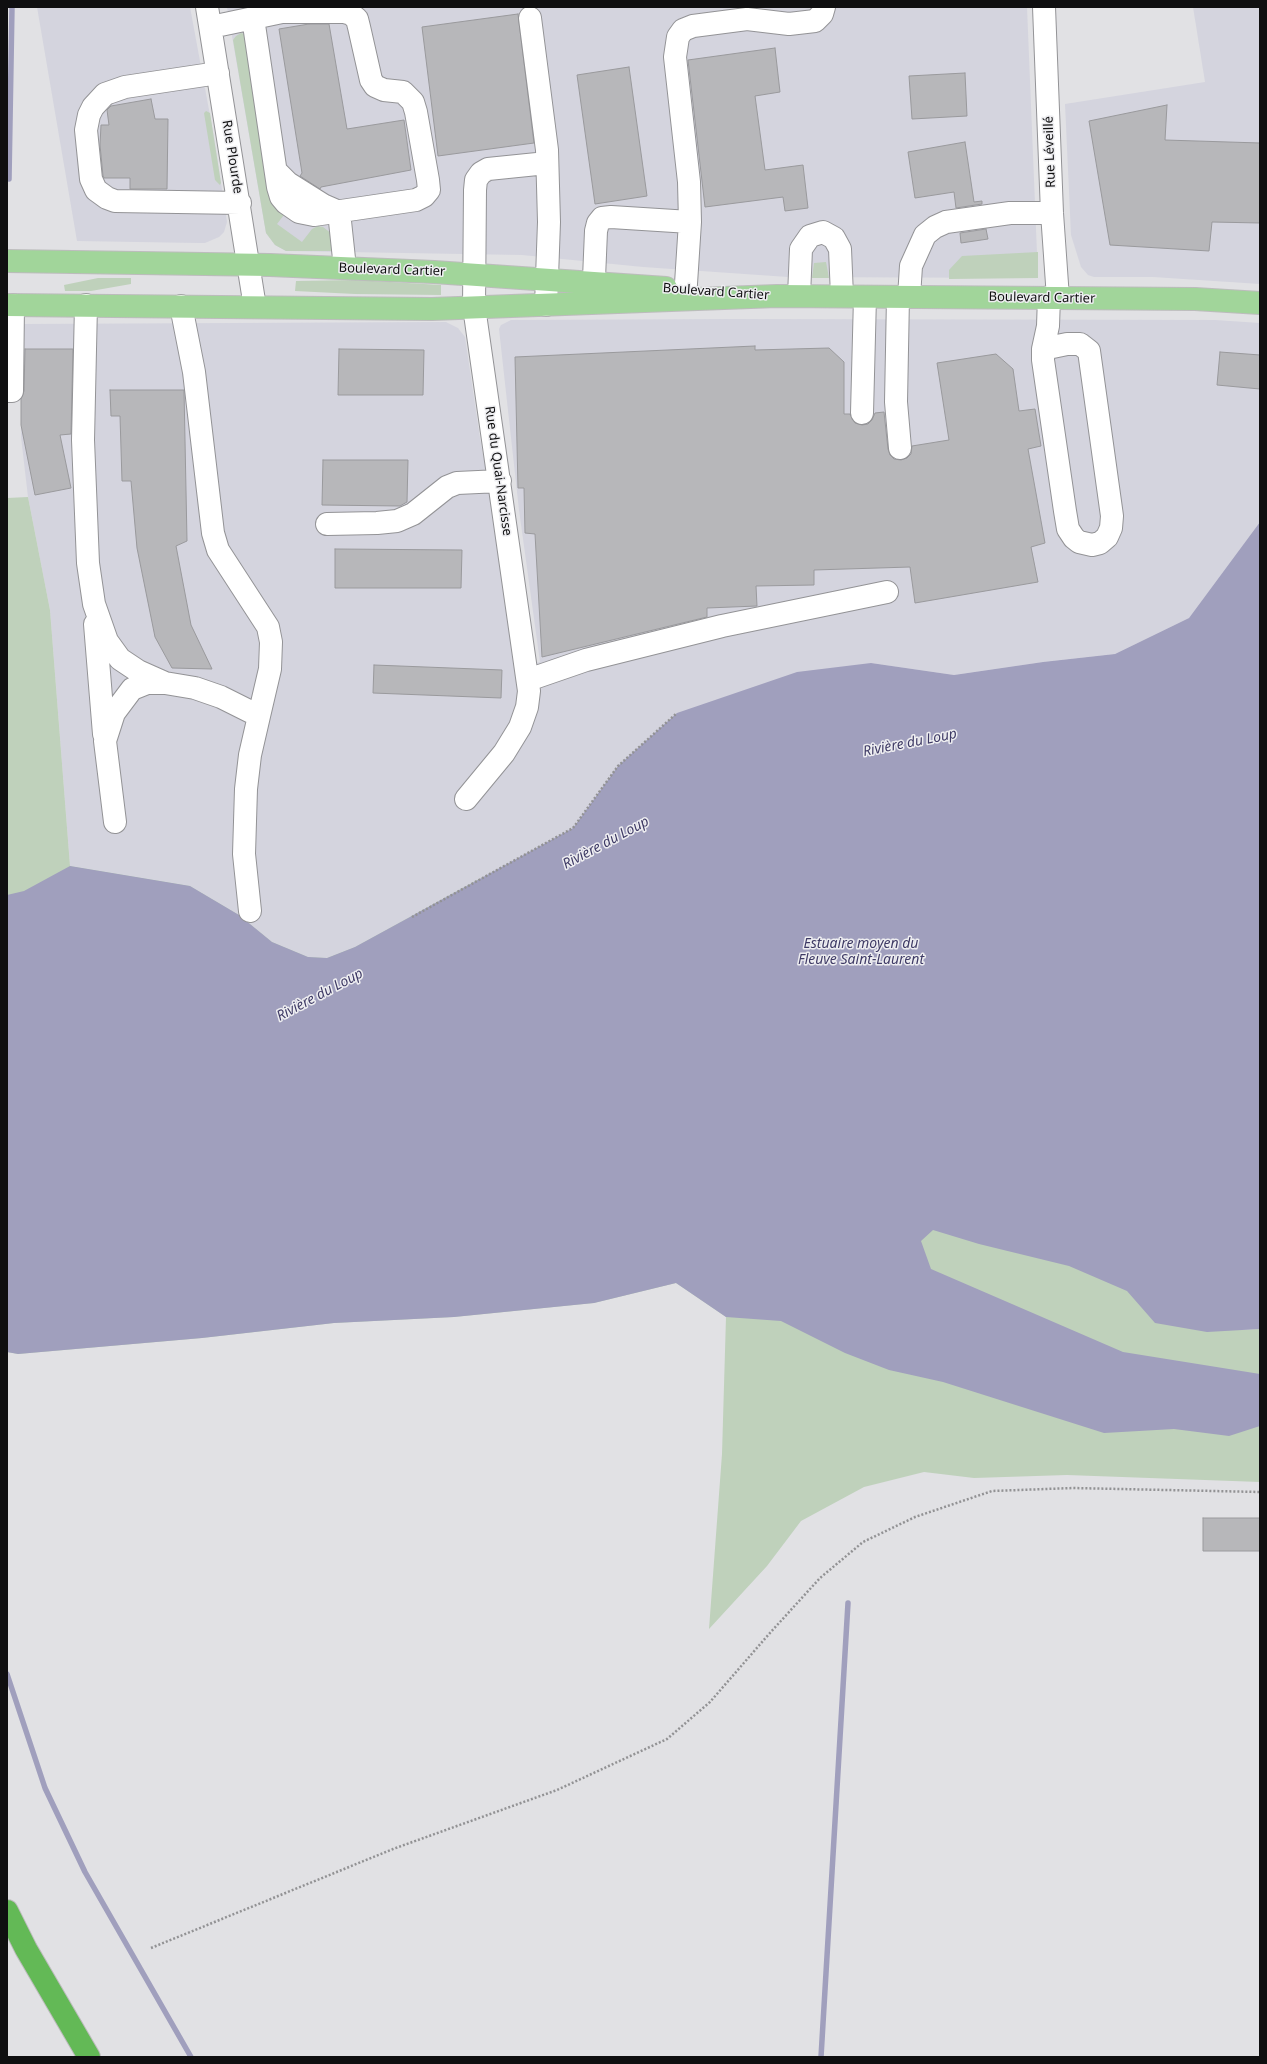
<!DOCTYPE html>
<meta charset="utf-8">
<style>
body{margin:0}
#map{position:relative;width:1267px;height:2064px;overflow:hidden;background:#e1e1e4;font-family:"Noto Sans",sans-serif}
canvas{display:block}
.frame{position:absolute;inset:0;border:8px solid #0f0f10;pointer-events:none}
</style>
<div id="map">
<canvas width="1267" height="2064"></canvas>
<div class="frame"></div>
</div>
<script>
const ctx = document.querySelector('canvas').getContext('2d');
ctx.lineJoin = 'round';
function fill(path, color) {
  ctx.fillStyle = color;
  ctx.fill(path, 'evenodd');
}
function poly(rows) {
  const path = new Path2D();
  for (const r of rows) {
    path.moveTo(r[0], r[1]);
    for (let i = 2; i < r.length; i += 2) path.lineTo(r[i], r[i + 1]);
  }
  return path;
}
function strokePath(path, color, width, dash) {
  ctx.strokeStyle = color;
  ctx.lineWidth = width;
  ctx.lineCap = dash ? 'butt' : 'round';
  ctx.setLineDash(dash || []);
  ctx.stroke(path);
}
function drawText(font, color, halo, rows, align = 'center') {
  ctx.font = font + ' "Noto Sans",sans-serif';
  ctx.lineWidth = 3;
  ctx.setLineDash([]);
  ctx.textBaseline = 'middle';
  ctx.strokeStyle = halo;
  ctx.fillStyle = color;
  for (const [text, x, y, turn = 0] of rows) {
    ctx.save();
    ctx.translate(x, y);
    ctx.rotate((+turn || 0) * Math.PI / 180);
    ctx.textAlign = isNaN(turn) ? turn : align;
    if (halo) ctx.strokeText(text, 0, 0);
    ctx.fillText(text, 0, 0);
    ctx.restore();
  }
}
const built = poly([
 [37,7,190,7,214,137,227,222,224,232,219,237,205,243,198,243,77,241],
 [227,7,1027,7,1038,278,788,277,643,267,522,255,286,251,275,245,266,233],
 [1193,7,1260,7,1260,284,1153,277,1094,277,1088,275,1081,267,1071,235,1065,104,1205,82],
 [735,319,1215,320,1260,323,1260,522,1189,618,1115,654,1043,662,954,675,871,663,618,766,573,828,355,947,327,958,308,957,272,942,239,915,190,886,70,866,50,610,28,497,21,437,23,324,446,322,458,328,465,337,480,438,499,542,517,668,540,662,519,510,499,329,501,325,511,320]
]);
const green = poly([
 [241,33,245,34,287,211,277,224,302,242,312,229,318,226,323,227,332,234,334,251,286,251,275,245,266,233,233,40,236,36],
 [206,111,210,113,221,183,220,185,215,180,204,113],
 [1038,252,1038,278,949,279,949,270,962,256],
 [826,262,829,278,812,278,814,263],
 [98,278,131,278,131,284,91,291,65,291,64,285],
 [356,280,441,285,441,295,355,294,295,291,296,281],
 [28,497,50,610,70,866,190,886,239,915,272,942,308,957,327,958,355,947,479,879,526,872,7,1128,7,498],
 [442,993,1237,1330,1260,1329,1260,1482,1067,1475,974,1478,924,1472,864,1487,801,1521,767,1566,709,1629,722,1454,726,1317,676,1283,594,1303,454,1317,334,1323,202,1338,18,1354,7,1352]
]);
const water = poly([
 [1260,522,1260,1329,1207,1332,1155,1323,1127,1291,1069,1266,979,1244,933,1230,921,1241,931,1269,1123,1352,1260,1374,1260,1426,1229,1436,1174,1429,1104,1433,943,1382,889,1370,845,1353,781,1321,726,1317,676,1283,594,1303,454,1317,334,1323,202,1338,18,1354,7,1352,7,895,24,891,70,866,190,886,239,915,272,942,308,957,327,958,355,947,573,828,618,766,677,713,797,672,871,663,954,675,1043,662,1115,654,1189,618]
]);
const stream = poly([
 [9,179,12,7],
 [7,1674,45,1788,85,1872,191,2057],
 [821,2057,848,1603]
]);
const building = poly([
 [518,14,534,143,438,156,422,27,518,14],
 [309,24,329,24,347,129,404,120,411,170,321,187,320,189,300,176,302,173,279,29,309,24],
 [775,48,780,92,755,96,765,170,803,165,808,208,785,211,783,197,705,207,688,60,775,48],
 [629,67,647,196,595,204,577,75,629,67],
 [965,73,967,116,912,119,909,76,965,73],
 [151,99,155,119,168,119,167,189,130,189,130,178,104,178,103,176,100,145,101,125,109,125,107,110,111,106,151,99],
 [1167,105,1165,140,1260,143,1260,223,1212,222,1209,251,1110,245,1089,121,1167,105],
 [965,142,974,202,982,201,982,204,956,208,954,192,915,198,908,152,965,142],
 [986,229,988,239,961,243,960,233,986,229],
 [755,346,755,350,829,348,844,362,844,414,850,414,855,423,862,425,868,424,872,420,875,413,884,412,888,449,890,455,894,459,901,460,907,458,911,454,912,446,949,440,937,363,996,354,1013,369,1019,411,1035,409,1041,446,1028,449,1045,543,1031,547,1038,582,915,603,910,567,814,570,814,585,756,586,757,606,707,608,707,617,542,657,535,534,525,533,524,488,518,488,515,357,755,346],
 [25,349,73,349,71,434,60,435,71,488,35,495,21,425,21,399,24,391,25,349],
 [339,349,424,350,423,395,338,395,339,349],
 [1220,352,1260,355,1260,389,1217,385,1220,352],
 [110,390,184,390,187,541,176,546,191,625,212,669,172,668,155,637,137,548,131,481,122,481,120,416,111,416,110,390],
 [323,460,408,460,407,502,400,506,322,505,323,460],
 [335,549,462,550,461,588,335,588,335,549],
 [374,665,502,670,501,698,373,693,374,665],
 [1203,1518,1260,1518,1260,1551,1203,1551,1203,1518]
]);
const path = poly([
 [412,917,573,828,618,766,677,713],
 [151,1948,393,1849,557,1790,667,1739,710,1702,769,1634,820,1578,863,1542,915,1517,992,1491,1073,1488,1260,1492]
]);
const minor = poly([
 [207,7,255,307],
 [1044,7,1052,213,1058,298],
 [530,18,547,150,549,222,546,305],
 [211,27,282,12,344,12,351,14,357,19,359,27,371,80,375,86,384,90,403,92,413,102,416,112,428,180,429,190,424,196,416,200,314,215,299,212,286,203,281,197,278,187,253,18],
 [218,73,125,87,105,94,93,107,89,115,86,130,91,179,96,190,107,198,115,201,240,203],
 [276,171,288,183,323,205,339,212,345,268],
 [690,222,689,182,675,57,678,37,683,30,693,26,747,19,789,24,815,21,822,14,824,7],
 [799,296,801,249,810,236,823,232,834,238,840,249,842,296],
 [898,297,896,402,900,448],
 [909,297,911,266,925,235,935,227,946,222,1010,213,1052,213],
 [593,302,596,231,598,223,602,218,611,217,690,222,685,299],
 [86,305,83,440,88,563,94,604,107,641,120,659,138,671,165,683,195,688,221,697,259,716,270,669,271,642,268,627,218,550,213,533,194,372,181,306],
 [1043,349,1067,344,1080,344,1089,351,1112,516,1111,528,1107,537,1100,543,1092,545,1079,542,1074,538,1068,529,1065,511,1043,360,1043,349,1048,326,1049,297],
 [7,391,12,391,13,305],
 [862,413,865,297],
 [327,524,377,523,397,521,413,514,447,487,457,483,500,481],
 [95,624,104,734],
 [528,680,586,660,722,626,887,592],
 [466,799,504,753,520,727,527,707,529,691,474,307,475,190,476,180,481,173,488,169,547,163],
 [115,822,105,741,114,713,132,689,147,683,165,683],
 [250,911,244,854,246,789,250,755,259,716]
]);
const major = poly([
 [7,261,270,265,434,272,666,288],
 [7,305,432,309,777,296,1195,299,1260,303]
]);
const highway = poly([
 [7,1911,26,1949,89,2057]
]);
const streetNames = [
 ["Rue Léveillé",1050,152,-92],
 ["Rue Plourde",232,157,81],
 ["Boulevard Cartier",392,270,2],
 ["Boulevard Cartier",716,292,4],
 ["Boulevard Cartier",1042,298,1],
 ["Rue du Quai-Narcisse",498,471,82]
];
const waterNames = [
 ["Rivière du Loup",910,743,-11],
 ["Rivière du Loup",606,843,-28],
 ["Estuaire moyen du",861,944],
 ["Fleuve Saint-Laurent",861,960],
 ["Rivière du Loup",320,995,-28]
];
fill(built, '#d4d4de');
fill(green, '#bfd1bb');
fill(water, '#a09fbd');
strokePath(stream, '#a09fbd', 5.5);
fill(building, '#b7b7ba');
strokePath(building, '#9a9a9d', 1);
strokePath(minor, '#939396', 24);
strokePath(major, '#bcbcbc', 24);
strokePath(highway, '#bcbcbc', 24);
strokePath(path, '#929294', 2.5, [2, 2]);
strokePath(minor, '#fff', 22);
strokePath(major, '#a1d59a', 22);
strokePath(highway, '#63b956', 22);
drawText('13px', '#0f0f10', '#eeeef1', streetNames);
drawText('italic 14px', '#3e3a65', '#eeeef1', waterNames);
</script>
